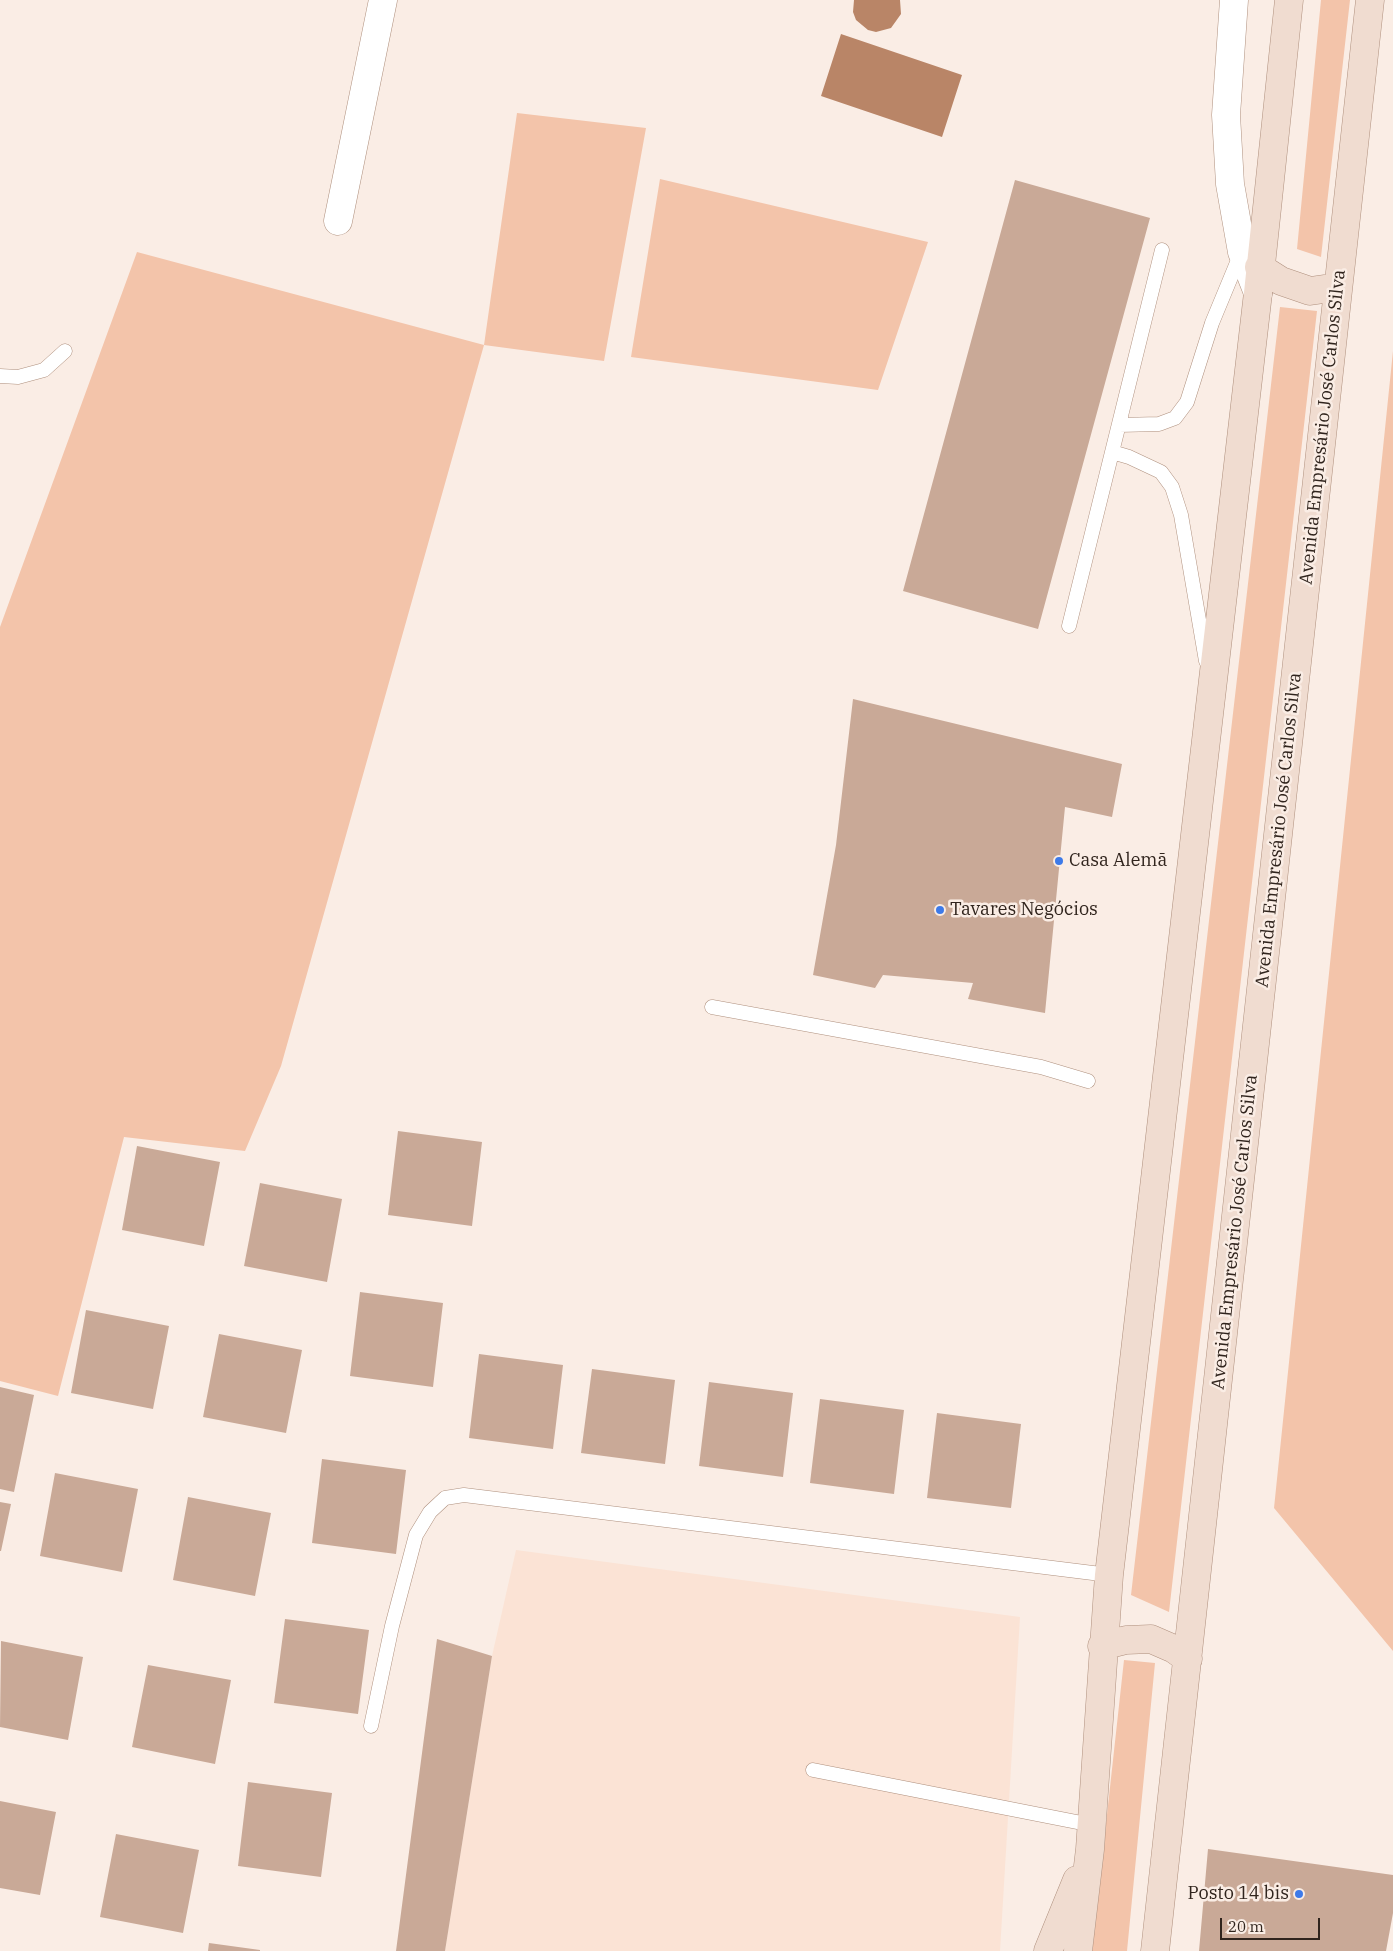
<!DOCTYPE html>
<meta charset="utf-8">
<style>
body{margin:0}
#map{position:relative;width:1393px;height:1951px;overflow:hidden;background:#faede5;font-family:"IBM Plex Serif",serif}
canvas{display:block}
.scale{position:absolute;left:1220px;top:1918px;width:100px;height:22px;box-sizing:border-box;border:2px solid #30241d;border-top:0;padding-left:6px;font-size:15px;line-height:18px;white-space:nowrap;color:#30241d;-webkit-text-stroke:4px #faede5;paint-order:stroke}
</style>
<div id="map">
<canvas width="1393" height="1951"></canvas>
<div class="scale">20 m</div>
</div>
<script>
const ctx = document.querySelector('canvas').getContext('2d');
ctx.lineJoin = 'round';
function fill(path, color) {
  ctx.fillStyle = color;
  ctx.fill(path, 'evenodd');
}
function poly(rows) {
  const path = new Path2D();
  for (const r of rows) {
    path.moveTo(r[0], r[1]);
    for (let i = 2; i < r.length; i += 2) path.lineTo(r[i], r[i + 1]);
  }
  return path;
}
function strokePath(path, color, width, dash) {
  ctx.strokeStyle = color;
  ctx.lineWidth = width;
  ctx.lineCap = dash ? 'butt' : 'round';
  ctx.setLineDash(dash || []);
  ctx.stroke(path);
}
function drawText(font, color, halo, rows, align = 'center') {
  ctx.font = font + ' "IBM Plex Serif",serif';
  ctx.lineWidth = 5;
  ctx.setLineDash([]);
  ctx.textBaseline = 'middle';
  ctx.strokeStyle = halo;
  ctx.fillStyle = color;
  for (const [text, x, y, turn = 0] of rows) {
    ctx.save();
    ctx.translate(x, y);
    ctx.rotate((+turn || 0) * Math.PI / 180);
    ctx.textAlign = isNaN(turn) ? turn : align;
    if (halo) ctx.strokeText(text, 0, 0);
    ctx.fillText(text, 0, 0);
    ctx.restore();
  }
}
const built = poly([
 [516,1550,1020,1617,1000,1951,445,1951,492,1656]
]);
const green = poly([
 [1321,0,1350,0,1321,257,1297,249],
 [517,113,646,128,604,361,484,345,281,1066,245,1151,124,1137,58,1396,0,1381,0,627,137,252,484,345],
 [660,179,928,242,878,390,631,357],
 [1280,307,1317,311,1169,1612,1131,1595],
 [1393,351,1393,1651,1274,1508],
 [1124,1660,1155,1663,1127,1951,1092,1951]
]);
const water = poly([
 [854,0,900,0,901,14,891,28,876,32,868,30,856,20,853,12],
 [841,34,962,75,942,137,821,96]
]);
const building = poly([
 [1015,180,1150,218,1038,629,903,591],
 [853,699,1122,764,1112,817,1065,807,1045,1013,968,999,973,983,883,975,875,988,813,975,836,845],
 [398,1131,482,1142,472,1226,388,1215],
 [137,1146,220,1162,204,1246,122,1230],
 [260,1183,342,1199,327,1282,244,1266],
 [360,1292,443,1303,433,1387,350,1376],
 [86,1310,169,1326,153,1409,71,1393],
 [219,1334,302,1350,286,1433,203,1417],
 [479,1354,563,1365,553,1449,469,1438],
 [592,1369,675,1380,665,1464,581,1453],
 [709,1382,793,1393,783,1477,699,1466],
 [0,1387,34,1395,14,1492,0,1489],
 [820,1399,904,1410,894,1494,810,1483],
 [937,1413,1021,1424,1011,1508,927,1498],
 [322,1459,406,1470,396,1554,312,1543],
 [55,1473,138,1489,122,1572,40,1556],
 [188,1497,271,1513,255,1596,173,1580],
 [0,1502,11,1504,1,1551,0,1551],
 [285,1619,369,1630,358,1714,274,1703],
 [437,1639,492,1656,445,1951,396,1951],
 [1,1641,83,1657,68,1740,0,1727],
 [148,1665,231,1680,215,1764,132,1747],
 [248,1782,332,1793,321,1877,238,1866],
 [0,1801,56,1812,40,1895,0,1888],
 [116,1834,199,1850,183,1933,100,1917],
 [1208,1849,1393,1875,1393,1913,1386,1951,1199,1951],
 [209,1943,260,1950,260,1951,208,1951]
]);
const lane = poly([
 [0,376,18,377,44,370,65,351],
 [1119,425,1159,424,1175,418,1187,402,1212,323,1241,253],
 [1112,452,1129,457,1161,472,1172,487,1181,515,1206,661],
 [1069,626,1162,250],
 [712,1007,1041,1067,1088,1081],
 [371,1726,392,1626,416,1535,430,1512,445,1498,464,1495,1109,1575],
 [813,1770,1092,1825]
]);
const street = poly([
 [1234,0,1226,115,1230,184,1242,252,1258,293],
 [338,221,383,0]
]);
const secondary = poly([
 [1259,267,1281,281,1310,291,1338,287],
 [1102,1646,1126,1640,1151,1639,1174,1649,1188,1659],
 [1048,1951,1077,1880],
 [1078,1951,1090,1849,1109,1575,1258,293,1289,0],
 [1155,1951,1370,0]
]);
const markers = [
 [1059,861,5,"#3d7ae9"],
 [940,910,5,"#3d7ae9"],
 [1299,1894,5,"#3d7ae9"]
];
const streetNames = [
 ["Avenida Empresário José Carlos Silva",1323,427,-84],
 ["Avenida Empresário José Carlos Silva",1279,830,-84],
 ["Avenida Empresário José Carlos Silva",1235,1232,-84]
];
const poiNames = [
 ["Casa Alemã",1069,861],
 ["Tavares Negócios",950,910],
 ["Posto 14 bis",1289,1894,"right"]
];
fill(built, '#fbe3d5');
fill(green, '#f3c4aa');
fill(water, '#b98567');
fill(building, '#c9a997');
strokePath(lane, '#af907e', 15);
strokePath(street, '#af907e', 29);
strokePath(secondary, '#af907e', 29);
strokePath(lane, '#fff', 14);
strokePath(street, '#fff', 28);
strokePath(secondary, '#f0dcd0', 28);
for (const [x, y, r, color] of markers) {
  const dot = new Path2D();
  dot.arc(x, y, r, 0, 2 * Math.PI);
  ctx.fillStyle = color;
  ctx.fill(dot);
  strokePath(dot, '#faede5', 2);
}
drawText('18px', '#30241d', '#faede5', streetNames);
drawText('18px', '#30241d', '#faede5', poiNames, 'left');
</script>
